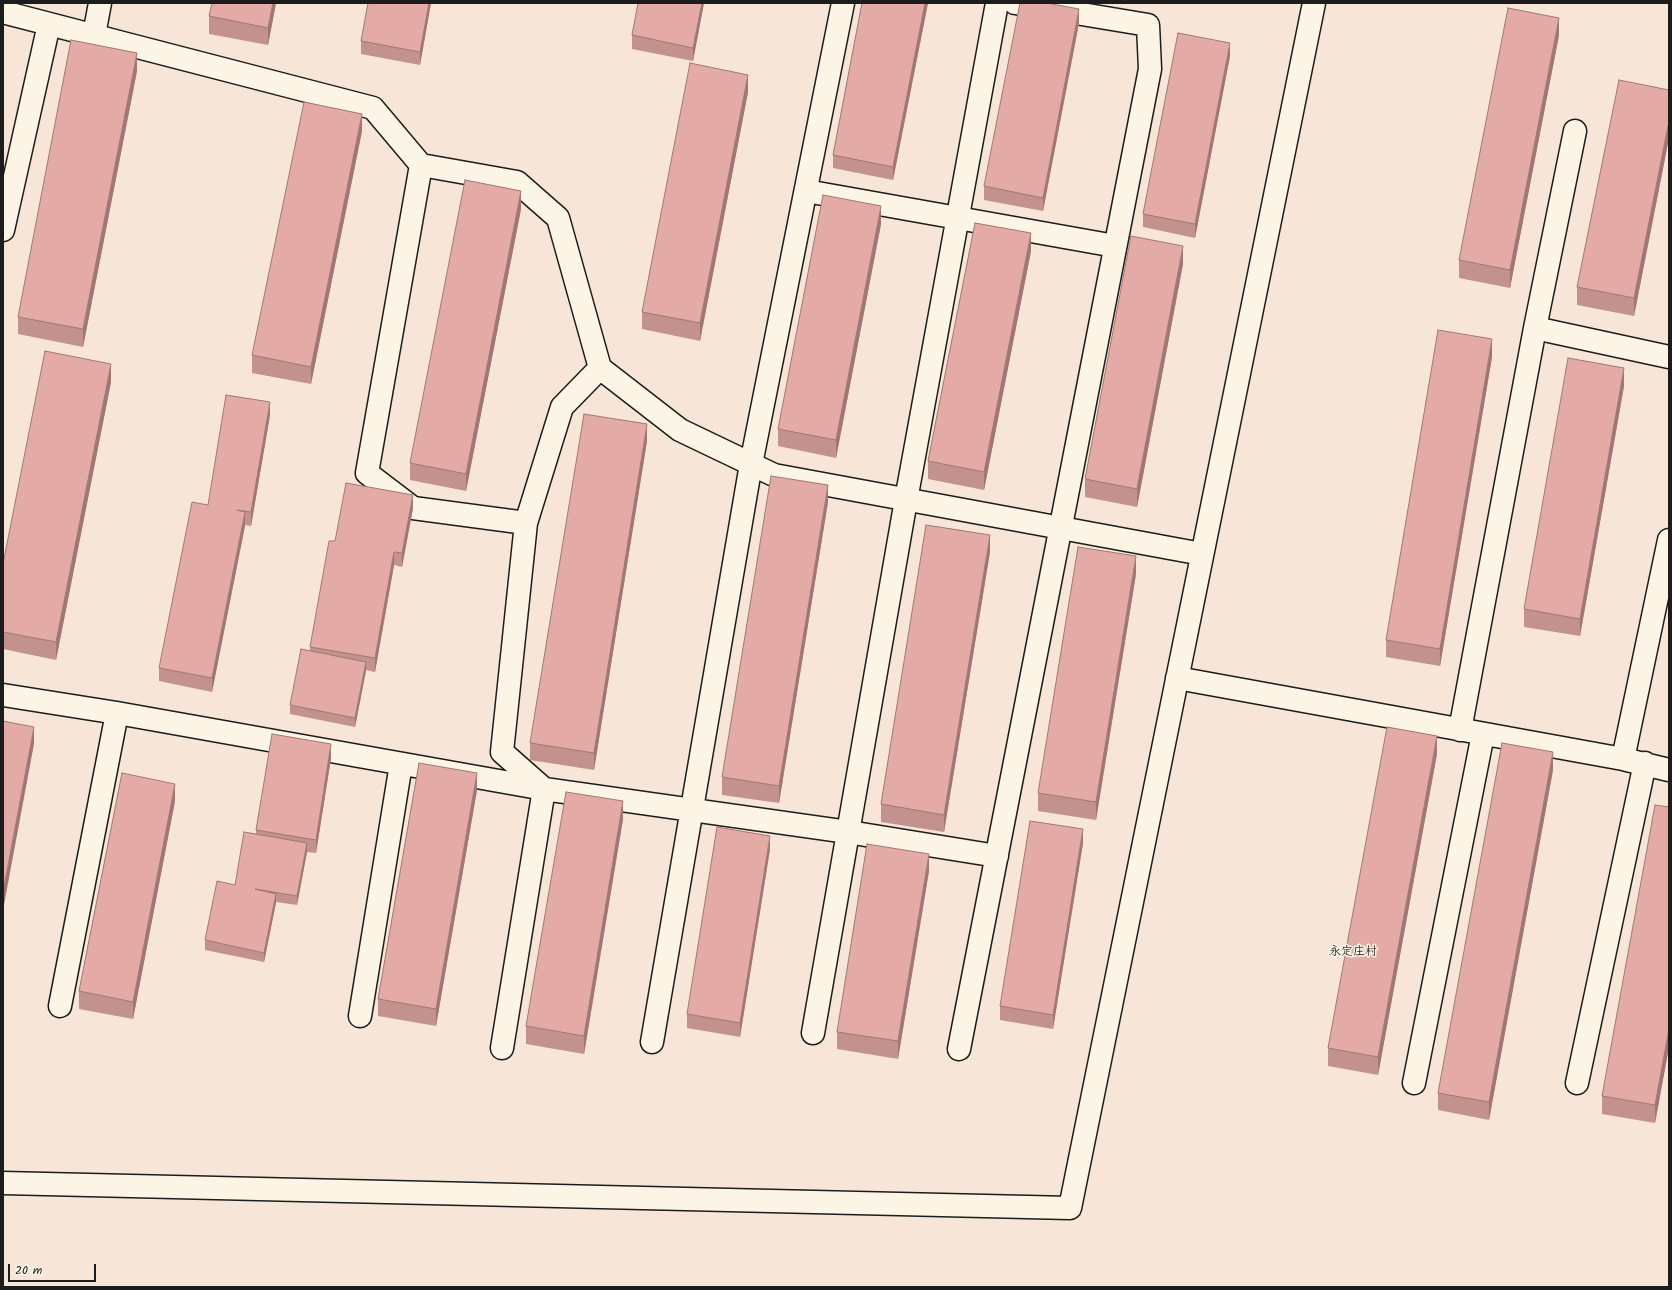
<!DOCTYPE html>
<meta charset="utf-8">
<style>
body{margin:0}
#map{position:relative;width:1672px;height:1290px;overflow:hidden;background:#f7e6d8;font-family:Kalam,sans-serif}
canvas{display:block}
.frame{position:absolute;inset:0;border:4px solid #1c1c1c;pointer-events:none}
.scale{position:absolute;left:8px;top:1264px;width:88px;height:18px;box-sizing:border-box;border:2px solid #1c1c1c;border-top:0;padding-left:5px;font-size:12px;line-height:14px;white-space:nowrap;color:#1c1c1c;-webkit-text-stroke:3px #fcf5e5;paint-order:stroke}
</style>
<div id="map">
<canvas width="1672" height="1290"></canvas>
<div class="frame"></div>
<div class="scale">20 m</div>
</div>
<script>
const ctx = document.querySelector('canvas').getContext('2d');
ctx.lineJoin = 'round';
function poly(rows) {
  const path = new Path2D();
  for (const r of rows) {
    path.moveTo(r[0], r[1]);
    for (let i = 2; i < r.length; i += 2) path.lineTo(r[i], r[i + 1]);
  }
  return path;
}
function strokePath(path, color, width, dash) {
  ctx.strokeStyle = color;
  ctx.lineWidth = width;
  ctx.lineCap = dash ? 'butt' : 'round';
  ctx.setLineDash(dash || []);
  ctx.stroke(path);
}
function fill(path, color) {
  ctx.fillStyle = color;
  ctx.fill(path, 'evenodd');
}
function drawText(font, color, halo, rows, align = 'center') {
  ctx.font = font + ' Kalam,"LXGW WenKai TC",sans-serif';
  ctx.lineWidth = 3;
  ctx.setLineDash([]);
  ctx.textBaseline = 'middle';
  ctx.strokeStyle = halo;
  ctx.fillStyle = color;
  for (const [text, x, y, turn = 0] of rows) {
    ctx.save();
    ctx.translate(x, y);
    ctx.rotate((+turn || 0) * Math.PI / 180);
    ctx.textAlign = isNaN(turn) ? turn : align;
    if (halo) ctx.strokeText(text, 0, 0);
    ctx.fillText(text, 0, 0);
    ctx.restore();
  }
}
const minor = poly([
 [3,12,373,108,421,165,367,473,413,508,526,523,562,407,600,368,680,430,774,475,1202,554],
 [94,35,100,3],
 [421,165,517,182,558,218,600,368],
 [806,191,1115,246],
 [3,230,49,24],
 [1535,328,1669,357],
 [1177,678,1623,759,1669,770],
 [3,695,117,713,544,789,848,832,997,856],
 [1460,730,1535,328,1575,131],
 [1623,759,1669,540],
 [60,1006,117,713],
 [360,1016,401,764],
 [813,1033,906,500,997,3],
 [652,1042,751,464,843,3],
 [502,1048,544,789,502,752,526,523],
 [959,1049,1150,69,1148,25,1015,3],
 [1414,1083,1483,734],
 [1577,1083,1645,763],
 [3,1183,1070,1208,1314,3]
]);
const wall = poly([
 [212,3,276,3,268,45,209,34,209,16],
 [368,3,431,3,420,65,361,54,361,41],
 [638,3,704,3,693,61,632,49,632,35],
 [862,3,928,3,893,180,833,168,833,155],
 [1079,23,1043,211,984,200,984,186],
 [1559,35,1510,288,1459,278,1459,260],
 [1230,56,1195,238,1143,227,1143,214],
 [137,71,83,347,18,334,18,317],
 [1669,90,1669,138,1634,316,1577,305,1577,287],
 [748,92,700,341,642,329,642,312],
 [362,131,311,384,252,373,252,355],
 [521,209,466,491,410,480,410,463],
 [881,224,836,458,778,446,778,429],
 [1031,251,984,490,928,479,928,461],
 [1183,264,1137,507,1085,497,1085,479],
 [1492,357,1440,666,1386,657,1386,640],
 [111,382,56,660,3,649,3,564],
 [1624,386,1580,636,1524,627,1524,609],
 [270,415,251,526,245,525,212,692,159,681,159,668,208,505],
 [647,441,594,770,530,760,530,743],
 [828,502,779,803,722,795,722,777],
 [413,508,402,567,394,565,375,672,366,670,355,727,290,714,290,705,310,651,310,647,335,541],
 [990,552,944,832,881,822,881,804],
 [1136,574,1096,820,1038,811,1038,793],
 [1437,754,1378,1075,1328,1066,1328,1048],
 [331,758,316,853,307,852,297,905,276,902,264,962,205,950,205,940,235,885,256,834,256,830],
 [1553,770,1489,1120,1438,1110,1438,1093],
 [477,790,436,1026,378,1016,378,999],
 [175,801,133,1019,79,1009,79,991],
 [1669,807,1669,1047,1655,1123,1602,1114,1602,1096],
 [623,819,584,1054,526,1044,526,1026],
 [1083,843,1053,1029,1000,1020,1000,1006],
 [770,849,740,1037,687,1028,687,1014],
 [929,871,898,1059,837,1049,837,1032]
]);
const shadedWall = poly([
 [273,3,276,3,268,45,268,28],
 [429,3,431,3,420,65,420,52],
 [702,3,704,3,693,61,693,48],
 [925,3,928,3,893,180,893,167],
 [1079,9,1079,23,1043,211,1043,198],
 [1559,18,1559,35,1510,288,1510,270],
 [1230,43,1230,56,1195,238,1195,224],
 [137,53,137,71,83,347,83,329],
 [748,75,748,92,700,341,700,323],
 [362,114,362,131,311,384,311,367],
 [1669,121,1669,138,1634,316,1634,298],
 [521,191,521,209,466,491,466,474],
 [881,206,881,224,836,458,836,440],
 [1031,233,1031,251,984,490,984,472],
 [1183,246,1183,264,1137,507,1137,489],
 [1492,339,1492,357,1440,666,1440,649],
 [111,364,111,382,56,660,56,642],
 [1624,368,1624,386,1580,636,1580,619],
 [270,402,270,415,251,526,251,512],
 [647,424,647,441,594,770,594,753],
 [828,485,828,502,779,803,779,786],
 [413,495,413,508,402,567,402,553],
 [245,512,245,526,212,692,212,678],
 [990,535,990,552,944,832,944,815],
 [394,552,394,565,375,672,375,658],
 [1136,556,1136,574,1096,820,1096,802],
 [366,662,366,671,355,727,355,718],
 [34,727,34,744,3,910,3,892],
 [1437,736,1437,754,1378,1075,1378,1057],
 [331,744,331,758,316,853,316,840],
 [1553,752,1553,770,1489,1120,1489,1102],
 [477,773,477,790,436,1026,436,1009],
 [175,784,175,801,133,1019,133,1002],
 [623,801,623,819,584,1054,584,1036],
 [1083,829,1083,843,1053,1029,1053,1015],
 [770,836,770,849,740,1037,740,1023],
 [307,843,307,852,297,905,297,896],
 [929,854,929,871,898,1059,898,1041],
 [276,894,276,903,264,962,264,953],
 [1669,1029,1669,1047,1655,1123,1655,1105]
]);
const building = poly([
 [212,3,273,3,268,28,209,16,212,3],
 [368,3,429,3,420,52,361,41,368,3],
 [638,3,702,3,693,48,632,35,638,3],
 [862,3,925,3,893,167,833,155,862,3],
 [1020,3,1047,3,1079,9,1043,198,984,186,1020,3],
 [1508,8,1559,18,1510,270,1459,260,1508,8],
 [1178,33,1230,43,1195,224,1143,214,1178,33],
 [71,40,137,53,83,329,18,317,71,40],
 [690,63,748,75,700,323,642,312,690,63],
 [1619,80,1669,90,1669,121,1634,298,1577,287,1619,80],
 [304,102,362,114,311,367,252,355,304,102],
 [465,180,521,191,466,474,410,463,465,180],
 [823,195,881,206,836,440,778,429,823,195],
 [975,223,1031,233,984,472,928,461,975,223],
 [1131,236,1183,246,1137,489,1085,479,1131,236],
 [1438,330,1492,339,1440,649,1386,640,1438,330],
 [45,351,111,364,56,642,3,632,3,564,45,351],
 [1568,358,1624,368,1580,619,1524,609,1568,358],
 [226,395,270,402,251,512,237,510,245,512,212,678,159,668,192,502,208,505,226,395],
 [584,414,647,424,594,753,530,743,584,414],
 [771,476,828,485,779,786,722,777,771,476],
 [346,483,413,495,402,553,394,552,375,658,310,647,329,541,335,541,346,483],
 [926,525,990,535,944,815,881,804,926,525],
 [1078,547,1136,556,1096,802,1038,793,1078,547],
 [301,649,366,662,355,718,290,705,301,649],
 [3,721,34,727,3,892,3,721],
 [1387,727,1437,736,1378,1057,1328,1048,1387,727],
 [272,734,331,744,316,840,256,830,272,734],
 [1502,743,1553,752,1489,1102,1438,1093,1502,743],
 [419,763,477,773,436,1009,378,999,419,763],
 [122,773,175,784,133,1002,79,991,122,773],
 [566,792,623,801,584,1036,526,1026,566,792],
 [1655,805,1669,807,1669,1029,1655,1105,1602,1096,1655,805],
 [1030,821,1083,829,1053,1015,1000,1006,1030,821],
 [717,827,770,836,740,1023,687,1014,717,827],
 [244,832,307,843,297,896,255,889,276,894,264,953,205,940,217,881,235,885,244,832],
 [867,844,929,854,898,1041,837,1032,867,844]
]);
const neighbourhoodNames = [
 ["永定庄村",1353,953]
];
strokePath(minor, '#1c1c1c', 25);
strokePath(minor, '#fcf5e5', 22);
fill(wall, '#c4928e');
fill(shadedWall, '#a07774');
fill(building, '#e4aaa5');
strokePath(building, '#a07774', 1);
drawText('12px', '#1c1c1c', '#fcf5e5', neighbourhoodNames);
</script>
